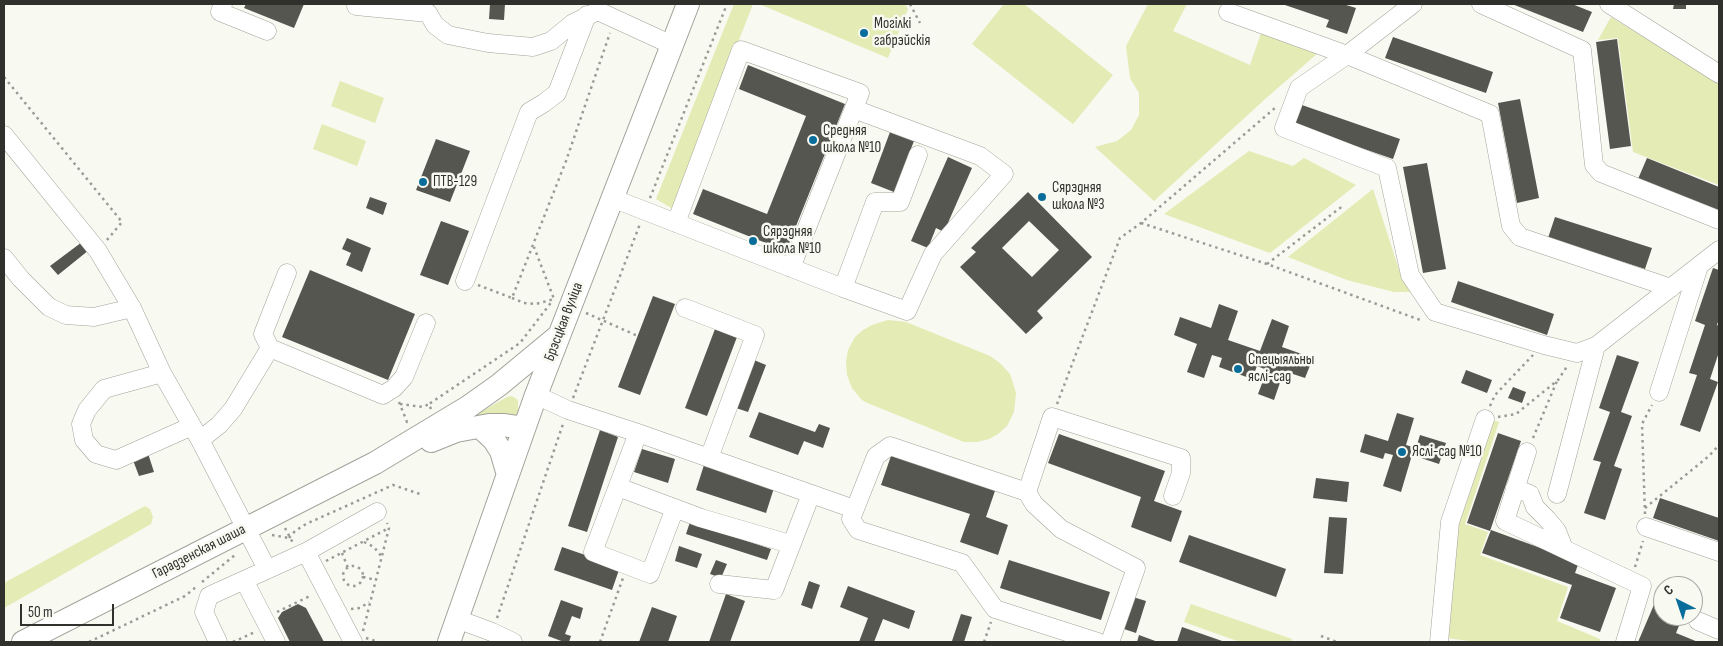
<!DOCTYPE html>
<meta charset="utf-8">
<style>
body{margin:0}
#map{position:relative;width:1723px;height:646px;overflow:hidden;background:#f8f9f0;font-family:"Sofia Sans Condensed",sans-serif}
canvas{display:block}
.frame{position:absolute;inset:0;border:5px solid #30302d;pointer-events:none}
.north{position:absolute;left:1653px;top:576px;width:50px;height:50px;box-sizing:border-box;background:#f8f9f0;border:1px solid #a8a9a2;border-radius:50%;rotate:319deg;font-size:14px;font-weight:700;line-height:20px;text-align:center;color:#30302d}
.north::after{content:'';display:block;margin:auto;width:18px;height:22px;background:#096d9b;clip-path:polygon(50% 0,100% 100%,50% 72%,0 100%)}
.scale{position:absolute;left:20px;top:604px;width:94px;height:22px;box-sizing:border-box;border:2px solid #30302d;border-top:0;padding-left:6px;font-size:15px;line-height:18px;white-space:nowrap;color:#30302d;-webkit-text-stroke:4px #f8f9f0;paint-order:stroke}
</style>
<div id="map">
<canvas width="1723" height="646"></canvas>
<div class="frame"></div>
<div class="north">С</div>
<div class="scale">50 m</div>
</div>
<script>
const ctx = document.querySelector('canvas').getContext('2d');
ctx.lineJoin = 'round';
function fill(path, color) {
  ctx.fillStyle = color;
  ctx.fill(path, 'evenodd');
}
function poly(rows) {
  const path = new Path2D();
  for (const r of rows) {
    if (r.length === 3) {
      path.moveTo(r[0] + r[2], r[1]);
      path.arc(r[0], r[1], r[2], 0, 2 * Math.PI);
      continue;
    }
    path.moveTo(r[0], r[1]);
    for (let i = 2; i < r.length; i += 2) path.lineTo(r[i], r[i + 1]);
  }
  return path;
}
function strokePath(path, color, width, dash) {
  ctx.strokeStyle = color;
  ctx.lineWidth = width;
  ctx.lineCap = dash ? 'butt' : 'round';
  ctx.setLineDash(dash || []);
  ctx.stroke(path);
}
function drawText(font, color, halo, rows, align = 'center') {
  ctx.font = font + ' "Sofia Sans Condensed",sans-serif';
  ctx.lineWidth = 5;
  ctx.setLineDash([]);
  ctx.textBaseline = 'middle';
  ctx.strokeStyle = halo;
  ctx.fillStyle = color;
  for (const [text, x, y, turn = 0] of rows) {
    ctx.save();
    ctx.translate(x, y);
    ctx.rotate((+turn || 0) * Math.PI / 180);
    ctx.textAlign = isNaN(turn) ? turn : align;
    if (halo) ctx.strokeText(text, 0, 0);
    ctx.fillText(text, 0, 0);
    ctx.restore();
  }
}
const green = poly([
 [734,4,753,4,673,209,656,199],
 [759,4,905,4,908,9,888,58],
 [1004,4,1024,4,1113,75,1073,124,972,44],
 [1148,4,1187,4,1173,31,1250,65,1261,33,1318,53,1264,100,1154,201,1095,147,1117,141,1131,130,1139,115,1139,93,1130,78,1126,46],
 [1611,17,1719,84,1719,185,1633,152,1618,38,1598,40],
 [340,81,384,98,375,123,331,106],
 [322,124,366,141,357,166,313,149],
 [1249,151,1293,166,1304,158,1356,185,1270,253,1164,214],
 [1373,189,1401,276,1411,292,1394,292,1347,280,1288,257],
 [888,320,906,322,990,356,1000,363,1010,374,1016,393,1014,412,1007,426,998,434,989,439,977,442,964,442,865,402,861,399,852,388,847,375,846,362,848,350,855,337,863,330,872,325],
 [512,396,518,400,518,412,514,417,470,418,507,397],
 [1492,420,1499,422,1465,524,1488,532,1480,555,1568,587,1557,621,1600,639,1600,642,1476,642,1447,638,1457,522],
 [145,506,150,509,153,517,151,524,4,608,4,583],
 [1191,604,1292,639,1291,642,1240,642,1184,622]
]);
const building = poly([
 [246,4,304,4,294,28,244,8],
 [490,4,505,4,504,20,489,19],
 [1282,4,1343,4,1356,8,1347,34,1326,27,1329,20],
 [1512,4,1572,4,1592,12,1583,32],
 [1674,4,1686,4,1686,9,1673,9],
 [1393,37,1493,72,1486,93,1385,58],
 [1617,39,1631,146,1610,149,1596,42],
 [748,65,845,104,786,251,693,214,703,189,767,214,806,116,739,89],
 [1520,99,1539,198,1517,203,1498,103],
 [1299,104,1400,139,1393,159,1292,124],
 [890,132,914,141,894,192,871,183],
 [436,139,470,151,450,202,416,190],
 [948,157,972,168,944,232,936,228,928,248,911,241],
 [1647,158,1719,187,1719,211,1638,179],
 [1427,163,1446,269,1423,273,1403,167],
 [1028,192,1092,257,1037,311,1043,318,1026,334,960,267,976,252,971,248],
 [1029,221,1059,250,1032,277,1002,248],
 [370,197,387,203,383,215,366,208],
 [1555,217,1652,248,1645,269,1548,238],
 [441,221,469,231,448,285,420,275],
 [347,238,371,248,362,272,346,265,351,253,342,249],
 [82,242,89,250,58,275,50,266],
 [1713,268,1719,270,1719,319,1717,325,1719,326,1719,352,1710,379,1718,382,1700,432,1680,425,1697,375,1689,373,1705,325,1695,321],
 [310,270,415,314,388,380,282,337],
 [1458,281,1554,314,1547,335,1451,302],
 [653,296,675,304,640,395,618,387],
 [1219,304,1238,311,1228,340,1260,351,1272,319,1289,326,1282,347,1313,358,1305,378,1284,371,1274,400,1258,394,1267,370,1257,366,1252,379,1219,367,1222,358,1212,355,1204,378,1187,372,1197,344,1174,335,1180,317,1211,328],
 [715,329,737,337,707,416,685,408],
 [1617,355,1639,362,1621,412,1632,416,1614,466,1622,469,1605,520,1584,513,1601,462,1593,460,1610,412,1599,408],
 [754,360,766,365,748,412,736,408],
 [1466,370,1492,380,1487,393,1461,383],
 [1513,387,1526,392,1522,403,1508,398],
 [759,412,815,432,819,424,830,428,823,448,804,441,798,455,749,437],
 [1397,413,1414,418,1406,445,1416,448,1420,435,1446,443,1439,464,1412,455,1401,492,1383,486,1393,455,1385,453,1383,459,1360,452,1365,434,1388,441],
 [600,430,618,437,587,532,568,526],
 [1498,433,1521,441,1490,531,1467,523],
 [1059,434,1165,471,1154,501,1182,511,1171,542,1131,527,1141,497,1048,463],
 [144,441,154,472,139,476,128,447],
 [642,449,675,459,668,483,634,472],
 [892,453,996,488,986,517,1008,525,998,555,960,542,970,514,881,485],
 [704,465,774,488,766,513,696,490],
 [1316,478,1349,482,1347,502,1313,498],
 [1660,498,1719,518,1719,541,1653,518],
 [1329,517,1347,518,1343,574,1324,573],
 [690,522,771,549,767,560,686,534],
 [1491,530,1579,562,1575,573,1616,588,1600,632,1560,618,1572,585,1482,553],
 [1189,535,1286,569,1276,597,1179,562],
 [679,546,702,554,697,568,675,561],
 [562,547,620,567,612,590,554,570],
 [716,560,727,564,721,578,710,574],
 [1009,560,1110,592,1101,620,1000,588],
 [809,581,820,585,812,609,801,605],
 [848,586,915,611,909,629,883,619,874,642,859,642,868,618,840,607],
 [726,594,745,601,730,642,709,642],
 [1133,597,1146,601,1136,633,1124,629],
 [561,600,583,608,580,619,572,616,565,634,571,636,569,642,564,642,548,636],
 [1656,600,1663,603,1663,616,1683,616,1676,633,1698,642,1638,642],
 [298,604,306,608,324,642,290,642,278,618,282,612],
 [652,607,677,616,668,642,639,642],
 [961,614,972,617,964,642,955,642,952,641],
 [1182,627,1225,642,1177,642],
 [1139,635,1158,642,1137,642]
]);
const path = poly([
 [910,4,920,23],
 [4,77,122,222,107,240],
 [650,198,727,4],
 [1141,223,1267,264,1423,321],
 [1267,264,1344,205],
 [478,285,512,298,566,161,610,33],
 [512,298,524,303,536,304,554,299,534,247],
 [586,313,638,336],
 [573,398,640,224],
 [399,402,407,422,409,421],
 [400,404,423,407,429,404],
 [1057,404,1120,238,1141,223,1275,108],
 [1490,406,1495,395,1533,355],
 [431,409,429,404,520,343,553,300],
 [1498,417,1516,414,1558,380,1568,365],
 [1533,438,1557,381],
 [1645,508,1709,456,1719,445],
 [1645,514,1642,424,1652,405],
 [285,528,293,543],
 [272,535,289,538],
 [289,538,295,531,306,524,393,485,423,495],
 [364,542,374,547,382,557],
 [342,553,348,568],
 [326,561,389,528],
 [353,576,10],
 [1635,567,1643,541],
 [363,577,376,580],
 [202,582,235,555],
 [351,609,360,608,369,602],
 [277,612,312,595],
 [497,618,563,424],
 [363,631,389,528,387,523],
 [1321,636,1337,642],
 [366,638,379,642],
 [89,642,185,596,196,587],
 [233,642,255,632],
 [600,642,623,578],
 [984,642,991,622]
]);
const minor = poly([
 [223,4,220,12,267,31],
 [1413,4,1347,55,1299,88,1284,128,1387,168,1410,275,1435,312,1544,345,1577,353,1596,346,1719,250],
 [1481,4,1582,50,1594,165,1601,173,1719,220],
 [1609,4,1719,74],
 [356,6,428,13],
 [1228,12,1347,55,1490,114,1511,226,1520,237,1671,288],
 [428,13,435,25,448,35,488,43,533,47,551,41,573,23,598,11,672,45],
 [4,135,98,251,132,308,162,373,200,440,267,569],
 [612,198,843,288,907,311,933,254,1004,174,980,156,854,109],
 [676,223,741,50,860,93,791,268],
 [4,258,21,279,49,307,66,315,94,317,132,308],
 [465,281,529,112,544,103,557,93,587,15],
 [843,288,875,202,900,202,918,155],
 [685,308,755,335,709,458],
 [270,348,263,334,287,273],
 [162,373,104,389,87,410,81,424,84,440,96,454,116,460,192,426],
 [1659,392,1699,266],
 [536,395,568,410,638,433,854,509],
 [638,433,593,552,650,574,675,508],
 [200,440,219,425,233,409,270,348,383,395,394,388,404,377,426,323],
 [1527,452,1505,521,1642,586,1625,642],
 [618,487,701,518,790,544],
 [1515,488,1530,494,1535,507,1547,519,1557,531,1564,549],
 [1027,492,1034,504,1061,529,1136,568,1110,642],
 [1557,494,1596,346],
 [1646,527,1719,552],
 [306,552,353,642],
 [244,580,276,642],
 [719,584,774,590,811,494],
 [457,619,492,632,513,642],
 [1698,621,1719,630],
 [218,642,204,612,209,596,306,552,377,512],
 [1098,642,995,609,962,563,858,530,851,519,876,456,890,446,1027,492,1052,417,1181,458,1181,473,1173,496],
 [1439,642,1450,522,1485,419]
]);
const major = poly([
 [480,427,494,440,501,451,508,475],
 [431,441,456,431,489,425,503,425,524,428],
 [23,642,375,463,468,407,499,385,557,337],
 [449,642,536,395,688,4]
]);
const markers = [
 [864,33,5,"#096d9b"],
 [813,140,5,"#096d9b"],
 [423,182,5,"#096d9b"],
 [1042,197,5,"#096d9b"],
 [753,241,5,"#096d9b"],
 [1238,369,5,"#096d9b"],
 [1402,452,5,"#096d9b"]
];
const poiNames = [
 ["Могілкі",874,24],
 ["габрэйскія",874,41],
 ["Средняя",823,131],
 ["школа №10",823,148],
 ["ПТВ-129",433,182],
 ["Сярэдняя",1052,188],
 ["школа №3",1052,205],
 ["Сярэдняя",763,232],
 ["школа №10",763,249],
 ["Спецыяльны",1248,360],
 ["яслі-сад",1248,377],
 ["Яслі-сад №10",1412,452]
];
const streetNames = [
 ["Брэсцкая вуліца",564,322,-69],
 ["Гарадзенская шаша",199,552,-27]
];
fill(green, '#e4ebb4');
fill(building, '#55564f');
strokePath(minor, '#a1a39b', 19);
strokePath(major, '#a1a39b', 24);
strokePath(path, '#9a9b95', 2.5, [2.5, 4]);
strokePath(minor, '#fff', 18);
strokePath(major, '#fff', 22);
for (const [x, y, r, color] of markers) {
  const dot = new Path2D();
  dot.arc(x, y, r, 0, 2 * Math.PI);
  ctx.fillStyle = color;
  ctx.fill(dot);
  strokePath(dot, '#f8f9f0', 2);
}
drawText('15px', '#30302d', '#f8f9f0', poiNames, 'left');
drawText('15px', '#30302d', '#f8f9f0', streetNames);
</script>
